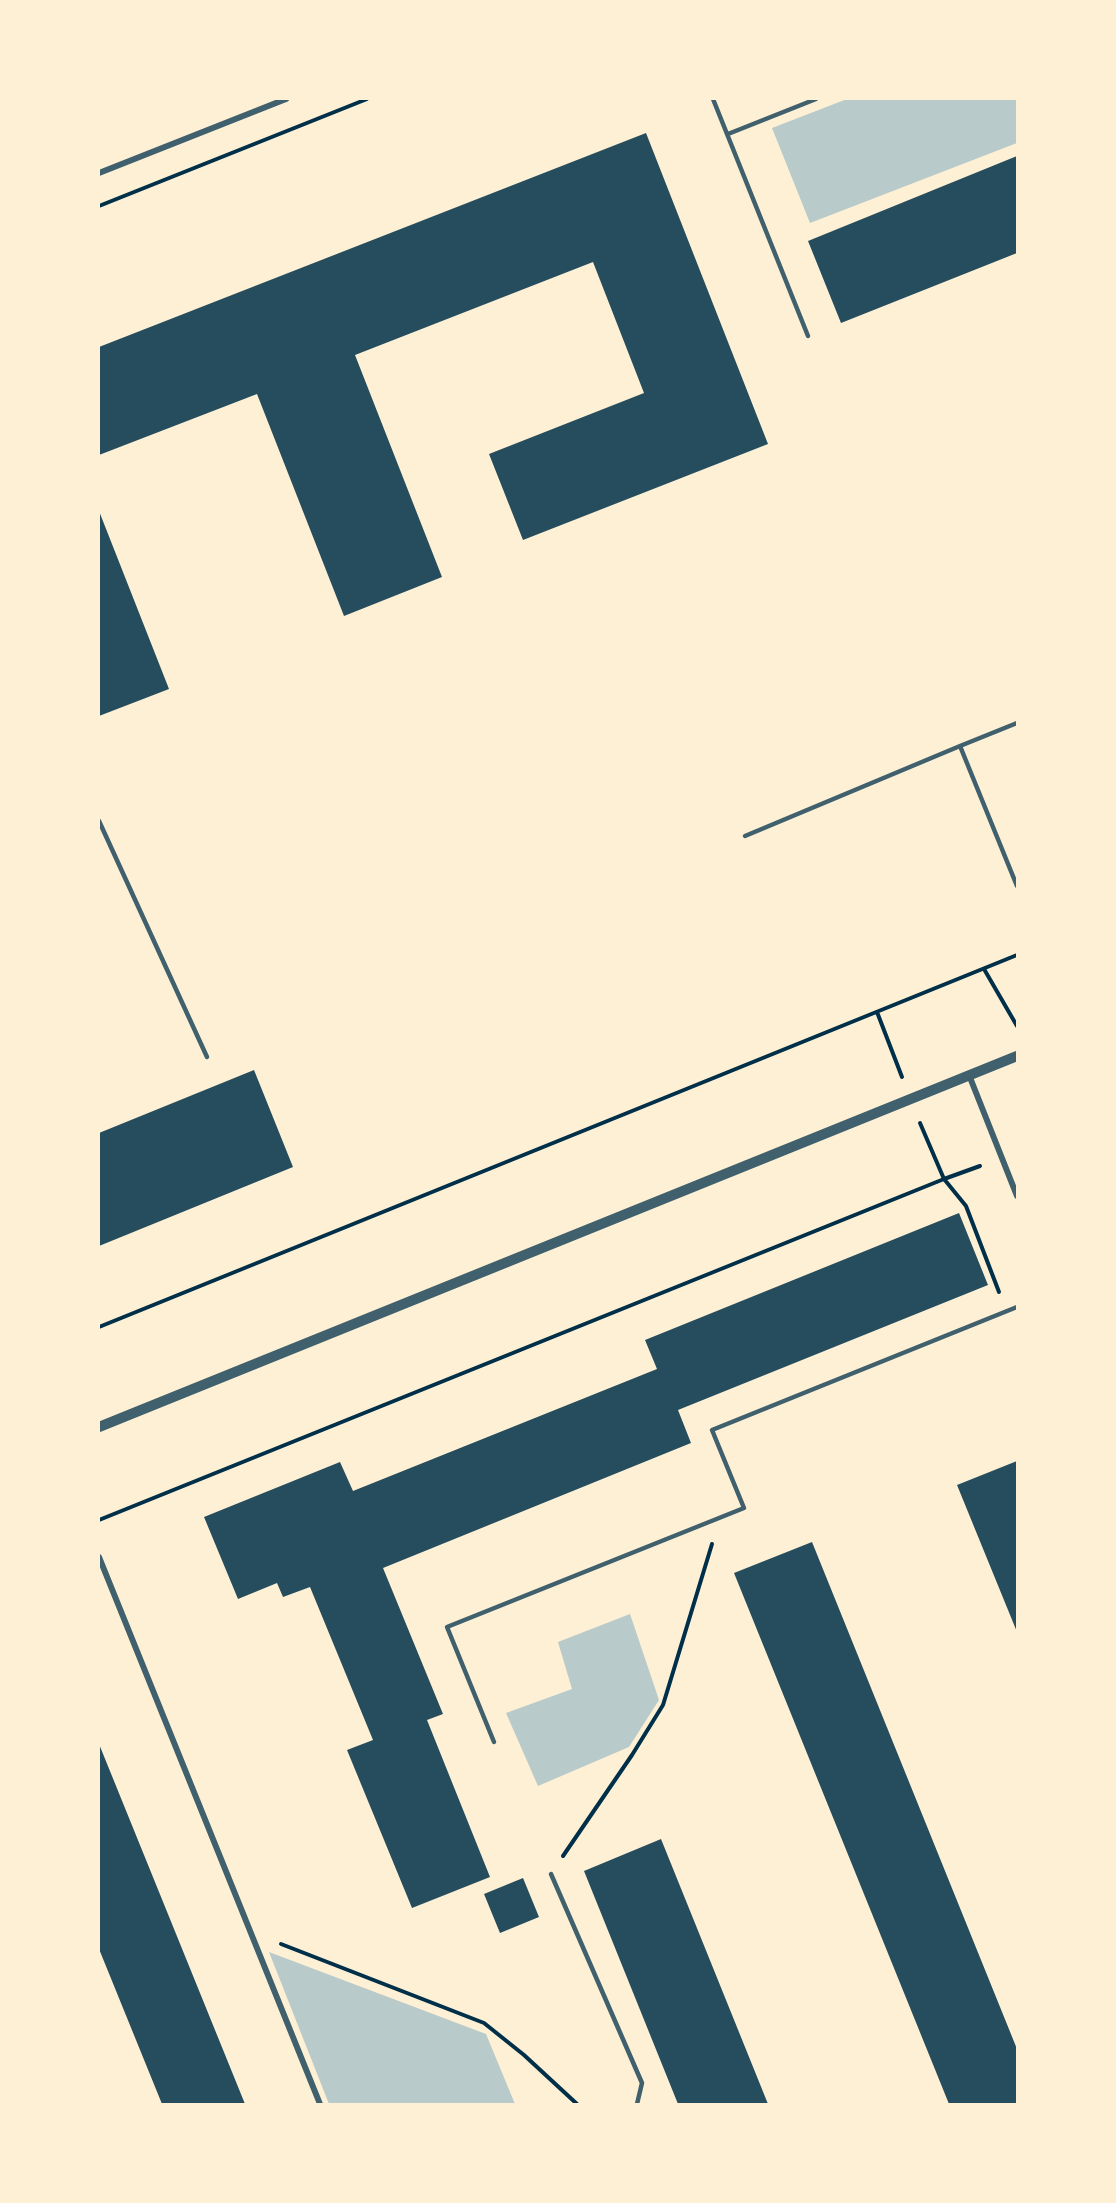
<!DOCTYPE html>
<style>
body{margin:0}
#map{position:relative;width:1116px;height:2203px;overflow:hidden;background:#fdf0d5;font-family:Raleway,sans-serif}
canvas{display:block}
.frame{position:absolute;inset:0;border:100px solid #fdf0d5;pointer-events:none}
</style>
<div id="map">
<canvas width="1116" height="2203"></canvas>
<div class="frame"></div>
</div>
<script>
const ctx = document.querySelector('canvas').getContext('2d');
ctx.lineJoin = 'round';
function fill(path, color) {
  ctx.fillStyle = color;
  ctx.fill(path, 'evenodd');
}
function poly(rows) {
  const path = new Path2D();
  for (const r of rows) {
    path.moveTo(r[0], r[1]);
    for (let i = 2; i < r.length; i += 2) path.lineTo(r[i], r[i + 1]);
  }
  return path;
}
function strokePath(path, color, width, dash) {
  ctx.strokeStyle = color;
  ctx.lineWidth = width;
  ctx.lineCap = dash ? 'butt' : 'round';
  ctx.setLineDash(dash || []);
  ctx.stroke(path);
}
const green = poly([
 [847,99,1017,99,1017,143,810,223,772,128],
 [630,1614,659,1700,629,1747,538,1786,506,1713,572,1689,558,1642],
 [269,1952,486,2034,515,2104,329,2104]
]);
const building = poly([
 [646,133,768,444,523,540,489,454,644,393,593,262,355,355,442,577,344,616,257,394,99,455,99,347],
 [1017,156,1017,253,841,323,808,241],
 [99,511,169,689,99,716],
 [254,1070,293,1167,99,1246,99,1133],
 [959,1213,988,1285,678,1410,691,1443,383,1568,443,1714,427,1720,490,1877,412,1908,347,1750,373,1740,310,1587,283,1597,277,1583,238,1599,204,1517,340,1462,353,1491,657,1369,645,1340],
 [1017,1461,1017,1632,957,1485],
 [812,1542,1017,2049,1017,2104,949,2104,734,1573],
 [99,1744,245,2104,162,2104,99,1949],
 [661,1839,768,2104,678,2104,584,1871],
 [523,1878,539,1917,500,1933,484,1894]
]);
const path = poly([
 [99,206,367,99],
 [984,969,1017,1026],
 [877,1012,902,1077],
 [920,1123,944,1179,966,1206,999,1292],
 [99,1327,1017,955],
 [99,1520,944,1179,980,1166],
 [563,1856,632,1755,663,1705,712,1544],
 [281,1944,484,2023,524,2055,577,2104]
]);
const service = poly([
 [713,99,808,336],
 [728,134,816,99],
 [960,746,1017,723],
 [99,821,207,1057],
 [745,836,960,746,1017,886],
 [494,1742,447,1627,744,1508,712,1430,1017,1307],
 [551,1874,642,2083,637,2104]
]);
const minor = poly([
 [99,173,286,99],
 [969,1075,1017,1196],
 [99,1557,320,2104]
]);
const tertiary = poly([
 [99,1427,1017,1056]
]);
fill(green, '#b9caca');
fill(building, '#264d5e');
strokePath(path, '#003049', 4);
strokePath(service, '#3f606c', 4.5);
strokePath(minor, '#3f606c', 6);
strokePath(tertiary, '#3f606c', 10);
</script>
